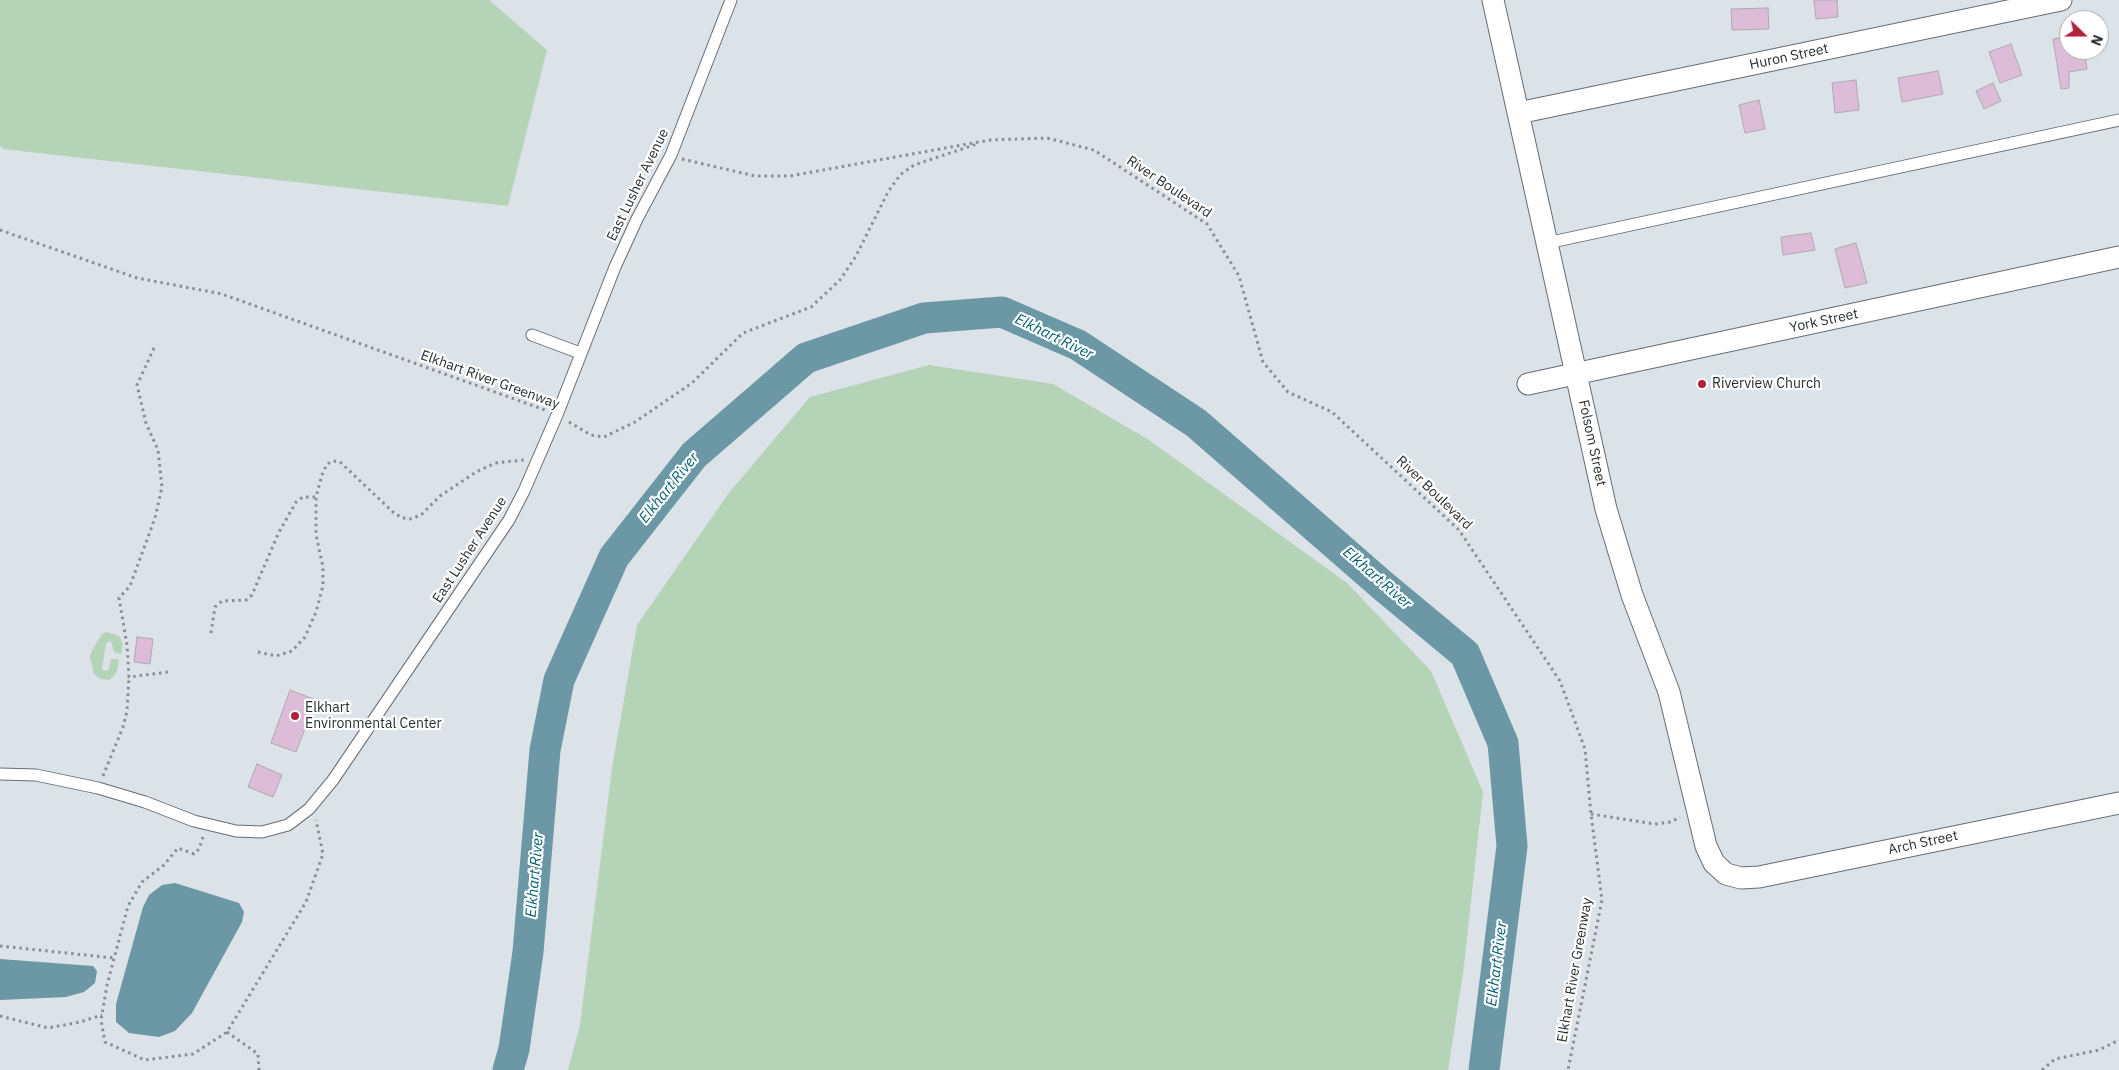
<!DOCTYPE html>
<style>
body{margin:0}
#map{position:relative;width:2119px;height:1070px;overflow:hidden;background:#dbe2e8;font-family:"IBM Plex Sans",sans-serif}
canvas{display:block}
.north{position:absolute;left:2059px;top:10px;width:50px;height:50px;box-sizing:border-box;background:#fff;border:1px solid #aaabac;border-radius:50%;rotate:112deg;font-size:14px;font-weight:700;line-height:20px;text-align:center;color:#2a2d2f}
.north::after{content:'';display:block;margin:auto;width:18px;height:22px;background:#b2203c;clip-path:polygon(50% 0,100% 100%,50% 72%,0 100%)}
</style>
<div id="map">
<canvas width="2119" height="1070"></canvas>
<div class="north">N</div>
</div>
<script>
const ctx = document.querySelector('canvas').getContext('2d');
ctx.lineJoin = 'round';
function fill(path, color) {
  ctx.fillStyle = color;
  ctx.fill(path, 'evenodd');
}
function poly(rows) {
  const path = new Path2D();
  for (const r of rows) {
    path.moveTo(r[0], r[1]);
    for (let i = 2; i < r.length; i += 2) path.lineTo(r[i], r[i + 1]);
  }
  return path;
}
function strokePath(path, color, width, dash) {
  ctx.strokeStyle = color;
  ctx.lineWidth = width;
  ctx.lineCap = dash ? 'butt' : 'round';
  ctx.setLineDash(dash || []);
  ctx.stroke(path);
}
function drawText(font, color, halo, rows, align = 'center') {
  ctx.font = font + ' "IBM Plex Sans",sans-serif';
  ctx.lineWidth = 4.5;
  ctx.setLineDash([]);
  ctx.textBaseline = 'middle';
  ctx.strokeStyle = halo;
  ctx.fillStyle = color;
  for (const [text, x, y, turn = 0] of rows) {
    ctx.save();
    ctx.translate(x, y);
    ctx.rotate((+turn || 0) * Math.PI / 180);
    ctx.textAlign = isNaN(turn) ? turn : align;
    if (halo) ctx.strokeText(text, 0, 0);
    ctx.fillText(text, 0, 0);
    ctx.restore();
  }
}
const green = poly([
 [0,0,489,0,547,50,508,206,3,149,0,146],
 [929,365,1053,384,1149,440,1347,583,1431,671,1483,792,1463,974,1448,1070,568,1070,580,1025,612,768,637,625,728,494,810,397],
 [107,632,119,636,123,644,121,654,114,652,111,641,106,643,102,669,106,671,109,669,111,659,119,659,117,671,113,677,109,680,100,679,94,674,90,657,92,650,102,634]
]);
const water = poly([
 [175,883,239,903,244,912,242,922,192,1013,175,1031,159,1037,129,1033,116,1022,116,1004,143,907,149,895,162,885],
 [0,959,93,966,97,971,95,983,84,992,66,997,0,1000]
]);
const river = poly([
 [508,1070,514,1049,528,952,545,750,559,680,614,557,694,455,806,358,924,318,1002,312,1078,345,1196,423,1382,585,1465,654,1503,743,1512,846,1484,1070]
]);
const building = poly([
 [1814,0,1837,0,1838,17,1816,19,1814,0],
 [1768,8,1769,29,1732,30,1731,9,1768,8],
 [2069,36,2069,50,2084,50,2087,69,2069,72,2069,88,2061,89,2053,39,2069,36],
 [2011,44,2022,75,2000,83,1989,52,2011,44],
 [1938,71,1943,94,1902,102,1898,78,1938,71],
 [1856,80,1859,110,1835,113,1832,83,1856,80],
 [1993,83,2001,101,1984,109,1976,91,1993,83],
 [1759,100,1765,129,1745,133,1739,105,1759,100],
 [1811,233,1815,250,1783,255,1781,237,1811,233],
 [1856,243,1867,283,1845,288,1835,249,1856,243],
 [137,637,153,639,150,664,134,662,137,637],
 [290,690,316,700,296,752,271,743,290,690],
 [257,764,282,775,273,797,248,787,257,764]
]);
const path = poly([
 [682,159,755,176,790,176,990,140,1047,138,1094,150,1207,224,1239,276,1263,362,1288,392,1332,412,1459,530,1560,681,1585,749,1591,814,1602,900,1568,1070],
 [0,230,137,278,222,294,545,410],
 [154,348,137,385,146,423,158,450,162,487,155,518,130,586,119,598,127,645,129,677,168,672],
 [569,422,591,435,604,437,635,422,692,383,743,333,811,307,840,280,856,256,888,192,900,175,914,165,977,144],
 [211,633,215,607,222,601,246,600,252,595,278,534,296,502,303,497,316,497],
 [258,652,276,656,292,651,305,637,316,612,323,586,323,567,316,535,316,497,322,475,327,464,333,461,340,462,393,512,402,518,412,519,422,514,440,496,476,472,495,463,524,460],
 [103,776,123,727,127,711,129,677],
 [1591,814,1655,824,1671,822,1680,817],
 [203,837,199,849,194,854,178,848,164,865,142,882,128,906,107,985,101,1020,105,1042,145,1060,193,1054,227,1032,306,902,323,854,316,820],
 [0,946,114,958],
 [0,1016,48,1028,80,1022,102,1015],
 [227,1032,258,1054,259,1070],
 [2042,1070,2055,1059,2099,1050,2119,1040]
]);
const service = poly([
 [1547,243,2119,120],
 [532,335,580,353],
 [0,774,36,775,98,788,145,802,194,821,236,831,262,832,288,825,309,809,333,780,509,520,524,491,557,415,615,267,637,219,671,155,731,0]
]);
const minor = poly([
 [1493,0,1606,509,1632,595,1669,692,1706,846,1714,863,1726,874,1741,878,1759,877,2119,803],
 [1518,113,2061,0],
 [1528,384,2119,257]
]);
const markers = [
 [1702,384,5,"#b2203c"],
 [295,716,5,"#b2203c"]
];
const streetNames = [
 ["Huron Street",1789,57,-12],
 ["East Lusher Avenue",638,185,-64],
 ["River Boulevard",1169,187,34],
 ["York Street",1824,321,-12],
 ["Elkhart River Greenway",490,380,20],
 ["Folsom Street",1592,443,78],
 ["River Boulevard",1434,493,44],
 ["East Lusher Avenue",470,550,-57],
 ["Arch Street",1923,843,-12],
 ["Elkhart River Greenway",1575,970,-80]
];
const poiNames = [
 ["Riverview Church",1712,384],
 ["Elkhart",305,708],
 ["Environmental Center",305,724]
];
const waterNames = [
 ["Elkhart River",1054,337,26],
 ["Elkhart River",669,488,-51],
 ["Elkhart River",1377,578,41],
 ["Elkhart River",535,875,-85],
 ["Elkhart River",1497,964,-83]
];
fill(green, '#b5d3b7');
fill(water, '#6c98a6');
strokePath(river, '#6c98a6', 31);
fill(building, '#ddbcd7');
strokePath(building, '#b0a9af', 1);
strokePath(service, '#676d72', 13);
strokePath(minor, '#676d72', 23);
strokePath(path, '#898e92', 3, [2.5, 4]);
strokePath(service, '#fff', 11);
strokePath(minor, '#fff', 21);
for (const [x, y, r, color] of markers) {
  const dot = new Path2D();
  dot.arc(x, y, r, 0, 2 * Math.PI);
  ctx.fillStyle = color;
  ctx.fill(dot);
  strokePath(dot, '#fff', 2);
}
drawText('14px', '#2a2d2f', '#fff', streetNames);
drawText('14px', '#2a2d2f', '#fff', poiNames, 'left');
drawText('italic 15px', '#046176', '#fff', waterNames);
</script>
